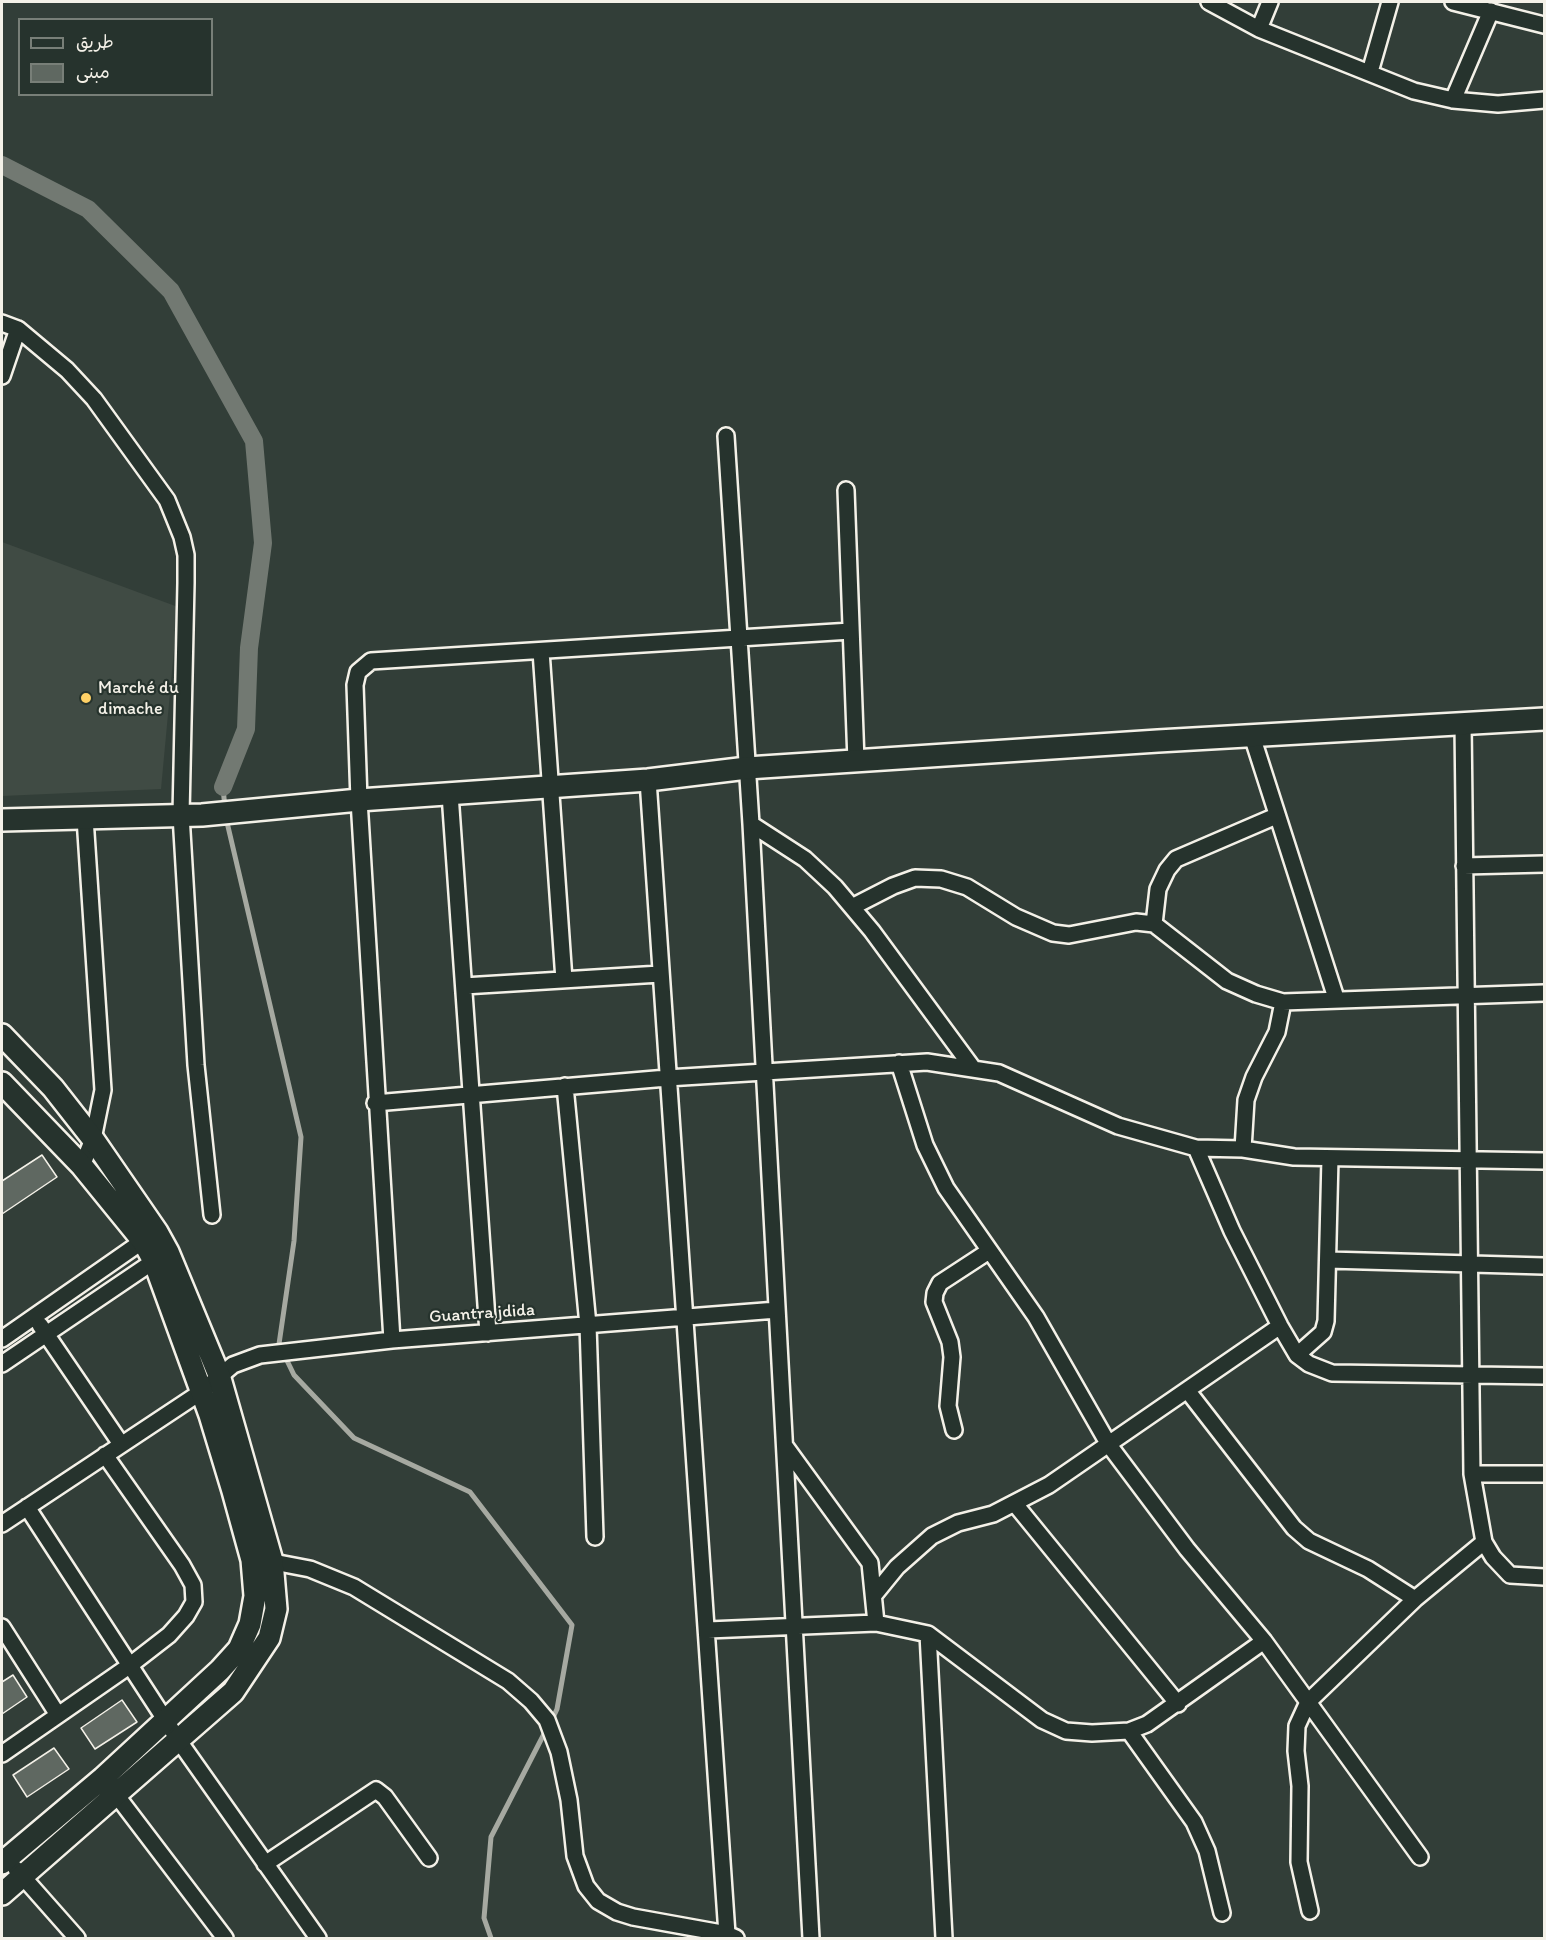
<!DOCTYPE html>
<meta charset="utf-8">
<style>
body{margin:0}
#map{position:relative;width:1546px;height:1940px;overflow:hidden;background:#323e38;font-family:Itim,"Playpen Sans Arabic",sans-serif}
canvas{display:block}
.frame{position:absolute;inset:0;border:3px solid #f4f1e8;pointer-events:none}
.legend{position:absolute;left:18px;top:18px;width:195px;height:78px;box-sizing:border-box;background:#26332d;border:2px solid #787f78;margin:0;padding:8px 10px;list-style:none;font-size:18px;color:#f4f1e8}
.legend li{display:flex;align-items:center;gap:12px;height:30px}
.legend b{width:30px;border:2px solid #787f78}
</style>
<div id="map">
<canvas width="1546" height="1940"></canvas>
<div class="frame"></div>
<ul class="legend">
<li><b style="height:8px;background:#26332d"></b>طريق</li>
<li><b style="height:16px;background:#5f6861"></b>مبنى</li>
</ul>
</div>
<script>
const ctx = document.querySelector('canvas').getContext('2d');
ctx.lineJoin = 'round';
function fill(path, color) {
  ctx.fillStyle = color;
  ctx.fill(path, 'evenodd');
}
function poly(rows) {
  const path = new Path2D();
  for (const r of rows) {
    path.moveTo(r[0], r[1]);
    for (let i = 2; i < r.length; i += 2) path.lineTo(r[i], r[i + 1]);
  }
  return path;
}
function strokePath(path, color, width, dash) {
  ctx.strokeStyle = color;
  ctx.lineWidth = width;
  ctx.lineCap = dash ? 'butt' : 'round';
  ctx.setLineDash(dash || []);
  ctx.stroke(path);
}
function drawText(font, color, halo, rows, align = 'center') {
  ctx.font = font + ' Itim,sans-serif';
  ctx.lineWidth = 4.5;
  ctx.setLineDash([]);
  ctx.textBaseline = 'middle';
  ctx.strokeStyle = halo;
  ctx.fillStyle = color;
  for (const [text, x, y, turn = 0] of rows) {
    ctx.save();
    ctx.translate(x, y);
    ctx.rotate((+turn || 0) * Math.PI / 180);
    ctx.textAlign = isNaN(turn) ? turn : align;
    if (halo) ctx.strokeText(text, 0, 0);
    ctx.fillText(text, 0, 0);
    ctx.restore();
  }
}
const built = poly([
 [2,542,178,607,161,789,2,796]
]);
const stream = poly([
 [223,787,225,809],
 [226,818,301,1137,294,1241,279,1344,294,1375,354,1438,470,1492,572,1625,557,1709,551,1722],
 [491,1938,484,1918,491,1837,546,1730]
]);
const canal = poly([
 [2,165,88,209,171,291,254,441,263,543,249,648,246,729,223,787]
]);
const building = poly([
 [42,1155,57,1177,2,1214,2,1181,42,1155],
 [13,1675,27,1697,2,1714,2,1682,13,1675],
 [122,1700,137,1722,95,1749,81,1728,122,1700],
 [54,1748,69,1769,27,1797,13,1775,54,1748]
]);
const street = poly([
 [1209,2,1259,29,1414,91,1453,100,1498,104,1544,100],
 [1453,2,1544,25],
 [1259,29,1270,2],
 [1370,72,1390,2],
 [1453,100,1491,11],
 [2,323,18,329,2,376],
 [18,329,67,370,94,399,167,500,182,537,186,555,186,583,181,815,196,1065,212,1215],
 [726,436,751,824,811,1938],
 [846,490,856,761],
 [541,651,564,980],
 [1463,724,1472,1474,1484,1542,1493,1557,1510,1575,1544,1577],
 [1252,736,1336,998],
 [648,780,727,1934],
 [450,794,488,1333],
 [751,824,805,859,835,887,872,931,972,1067],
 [1464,866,1544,864],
 [852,907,893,886,915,878,941,879,967,887,1016,917,1053,933,1069,935,1136,922,1154,924,1227,981,1256,994,1283,1002,1544,993],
 [1154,924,1158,889,1167,870,1176,859,1276,816],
 [464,986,660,974],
 [899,1063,925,1145,946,1188,1036,1317,1109,1445,1187,1549,1264,1641,1420,1857],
 [565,1086,588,1325,595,1537],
 [375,1103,667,1078,927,1062,999,1073,1118,1126,1196,1148,1243,1149,1294,1157,1544,1161],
 [1196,1148,1232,1231,1280,1326,1297,1355,1309,1364,1332,1373,1544,1376],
 [1243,1149,1246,1100,1254,1077,1277,1032,1283,1002],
 [82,1166,93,1139,103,1090,85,818],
 [1328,1260,1544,1266],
 [40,1325,121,1444],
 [2,1339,150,1236],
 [392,1340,359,800,355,685,358,672,371,661,851,631],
 [1297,1355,1323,1332,1326,1321,1330,1158],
 [2,1364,160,1257],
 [1187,1390,1294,1528,1309,1541,1368,1569,1415,1599],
 [954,1430,948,1406,952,1357,950,1342,934,1302,935,1293,940,1283,989,1251],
 [785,1446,870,1563,876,1623],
 [1472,1474,1544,1474],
 [1015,1504,1178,1704],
 [27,1507,179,1741,318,1938],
 [2,1524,201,1392,233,1365,260,1355,392,1340,777,1310],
 [263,1560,310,1569,354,1587,508,1681,531,1701,547,1720,559,1752,569,1800,575,1856,586,1886,598,1901,617,1912,633,1917,727,1934,736,1938],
 [875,1594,897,1567,932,1536,958,1523,993,1514,1049,1485,1280,1326],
 [2,1627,58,1715],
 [708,1630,876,1623,928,1634,1042,1720,1066,1731,1092,1733,1129,1731,1147,1724,1264,1641],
 [928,1634,944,1938],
 [1129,1731,1194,1822,1207,1851,1222,1913],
 [2,1754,129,1666,169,1635,186,1616,194,1602,193,1585,182,1565,105,1455],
 [111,1788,225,1938],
 [265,1864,376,1790,385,1797,429,1858],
 [16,1869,77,1938],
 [1310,1911,1299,1862,1300,1786,1296,1751,1297,1726,1308,1702,1415,1599,1484,1542]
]);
const secondary = poly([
 [2,820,202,815,359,800,648,780,747,768,1158,741,1544,719],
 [2,1035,53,1088,93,1139,157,1232,168,1252,219,1375,272,1561,276,1609,269,1638,233,1692,2,1894],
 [2,1083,82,1166,143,1241,154,1261,210,1415,233,1491,252,1560,255,1596,250,1624,239,1649,220,1670,103,1778,2,1863]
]);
const markers = [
 [86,698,6,"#ffd166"]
];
const poiNames = [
 ["Marché du",98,688],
 ["dimache",98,709]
];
const streetNames = [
 ["Guantra jdida",482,1314,-4]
];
fill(built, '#404b44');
strokePath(stream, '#a6a9a1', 5);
strokePath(canal, '#727972', 18);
fill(building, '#5f6861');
strokePath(building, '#f4f1e8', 1.5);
strokePath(street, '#f4f1e8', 20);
strokePath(secondary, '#f4f1e8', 26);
strokePath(street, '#26332d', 15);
strokePath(secondary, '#26332d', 21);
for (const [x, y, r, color] of markers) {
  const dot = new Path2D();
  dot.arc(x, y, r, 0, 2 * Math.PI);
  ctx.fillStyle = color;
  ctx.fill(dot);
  strokePath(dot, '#26332d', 2);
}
drawText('18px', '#f4f1e8', '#26332d', poiNames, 'left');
drawText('18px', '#f4f1e8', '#26332d', streetNames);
</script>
